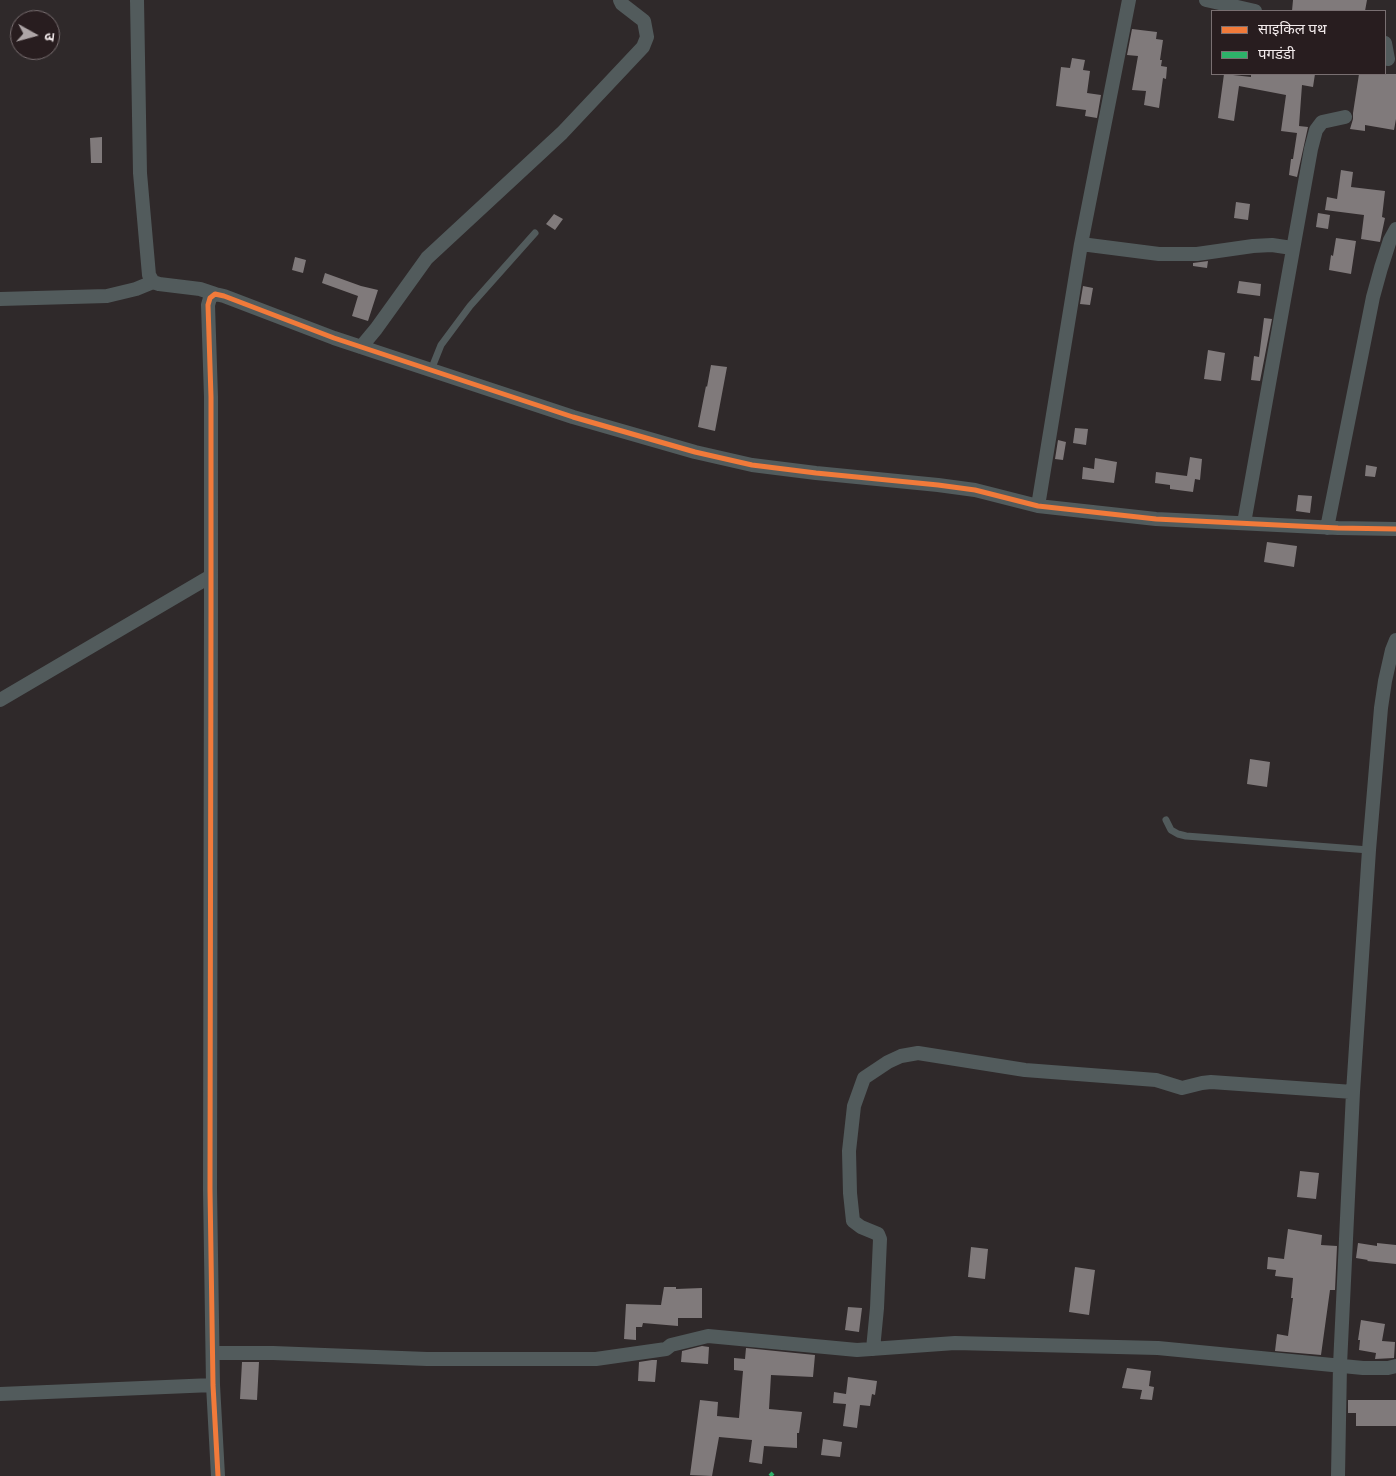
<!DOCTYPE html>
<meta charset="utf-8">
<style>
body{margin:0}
#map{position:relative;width:1396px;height:1476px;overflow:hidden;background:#2f292a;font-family:"Zilla Slab","Noto Sans Devanagari",serif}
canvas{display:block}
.legend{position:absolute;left:1211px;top:10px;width:175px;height:65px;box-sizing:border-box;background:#281d1f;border:1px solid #796f71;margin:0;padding:6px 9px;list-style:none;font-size:15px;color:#f2eaeb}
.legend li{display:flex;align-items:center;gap:10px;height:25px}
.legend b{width:25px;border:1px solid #796f71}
.north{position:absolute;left:10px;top:10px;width:50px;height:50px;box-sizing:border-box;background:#281d1f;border:1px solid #796f71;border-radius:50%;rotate:97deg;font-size:14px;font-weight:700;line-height:20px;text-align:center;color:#f2eaeb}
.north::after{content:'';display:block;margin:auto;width:18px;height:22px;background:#aea6a7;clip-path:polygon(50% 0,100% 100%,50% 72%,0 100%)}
</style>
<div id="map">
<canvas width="1396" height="1476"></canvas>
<ul class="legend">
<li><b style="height:6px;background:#f17a3a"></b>साइकिल पथ</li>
<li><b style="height:6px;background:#2db169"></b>पगडंडी</li>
</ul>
<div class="north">उ</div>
</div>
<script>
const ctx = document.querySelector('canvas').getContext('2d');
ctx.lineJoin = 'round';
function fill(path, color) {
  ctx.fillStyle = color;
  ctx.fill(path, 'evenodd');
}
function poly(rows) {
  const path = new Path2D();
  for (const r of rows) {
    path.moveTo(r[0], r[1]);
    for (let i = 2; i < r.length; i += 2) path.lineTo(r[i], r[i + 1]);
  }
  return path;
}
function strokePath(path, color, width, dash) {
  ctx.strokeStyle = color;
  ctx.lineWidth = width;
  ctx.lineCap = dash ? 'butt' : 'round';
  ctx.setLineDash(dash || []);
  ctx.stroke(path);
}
const building = poly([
 [1293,0,1367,0,1365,11,1292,11],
 [1132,29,1157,32,1156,39,1163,40,1160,60,1162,60,1161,66,1167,67,1166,79,1163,78,1159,108,1144,105,1146,91,1132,90,1138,56,1127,55],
 [1072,58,1085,60,1083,70,1090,71,1087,93,1101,95,1097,118,1085,116,1086,110,1056,106,1061,67,1070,68],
 [1224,74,1251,77,1251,74,1315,74,1313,87,1302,85,1299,126,1308,127,1297,177,1289,175,1291,159,1293,159,1297,133,1281,131,1286,95,1239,86,1234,121,1218,118],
 [1359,74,1396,74,1396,119,1394,130,1365,125,1365,131,1350,129,1353,119,1353,113],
 [102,137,102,163,91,163,90,138],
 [1341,170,1353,172,1351,187,1385,191,1382,217,1385,218,1380,242,1361,239,1364,215,1325,210,1327,197,1337,199],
 [1236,202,1250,204,1248,220,1234,218],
 [1318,213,1330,215,1328,229,1316,227],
 [554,214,563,219,555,230,546,224],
 [1336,238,1356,241,1351,274,1329,270,1331,255,1333,256],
 [295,257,306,260,303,273,292,270],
 [1208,261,1207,268,1193,266,1193,263],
 [325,273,361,286,378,290,368,321,352,316,358,296,322,283],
 [1239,281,1261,284,1260,296,1237,293],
 [1083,286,1093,288,1090,305,1080,304],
 [1264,318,1272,319,1260,381,1251,380,1254,356,1259,357],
 [1208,350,1225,353,1221,381,1204,379],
 [711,365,727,367,715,431,698,427,706,386,707,387],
 [1075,428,1088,429,1086,445,1073,443],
 [1058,440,1066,442,1063,460,1055,459],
 [1190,457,1202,459,1200,480,1195,479,1193,492,1170,489,1170,485,1155,483,1156,472,1187,476],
 [1095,458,1117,462,1114,483,1082,479,1083,467,1094,469],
 [1366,465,1377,467,1375,477,1365,476],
 [1298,495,1312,496,1310,513,1296,511],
 [1267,542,1297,546,1294,567,1264,562],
 [1250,759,1270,762,1267,787,1247,784],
 [1300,1171,1319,1173,1316,1199,1297,1197],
 [1288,1229,1322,1235,1321,1245,1337,1246,1335,1290,1330,1290,1321,1355,1275,1351,1277,1334,1288,1336,1293,1298,1291,1298,1293,1278,1275,1276,1276,1270,1267,1269,1268,1257,1284,1259],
 [1358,1243,1377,1246,1377,1243,1396,1245,1396,1264,1367,1261,1368,1260,1356,1258],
 [971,1247,988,1249,985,1279,968,1277],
 [1075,1267,1095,1270,1089,1315,1069,1312],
 [664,1287,676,1287,676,1289,702,1288,702,1318,678,1318,678,1326,643,1323,642,1327,636,1327,636,1340,624,1339,626,1304,661,1305],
 [848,1307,862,1308,859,1332,845,1330],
 [1361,1320,1385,1324,1382,1341,1395,1342,1394,1358,1375,1359,1376,1353,1359,1350,1360,1340,1358,1340],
 [702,1346,709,1347,708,1364,681,1362,682,1351],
 [746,1348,815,1355,813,1377,771,1375,769,1409,802,1412,799,1433,797,1433,797,1448,764,1446,762,1464,749,1462,752,1440,719,1437,712,1476,690,1475,700,1400,718,1402,717,1416,739,1418,743,1371,734,1370,734,1358,745,1359],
 [652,1360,657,1360,655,1382,638,1381,639,1362],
 [242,1362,259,1362,257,1400,240,1399],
 [1127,1368,1151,1371,1149,1386,1154,1387,1152,1400,1140,1399,1142,1390,1122,1388],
 [848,1377,877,1381,875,1395,872,1394,870,1406,860,1405,857,1428,843,1426,846,1404,833,1403,834,1392,846,1394],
 [1348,1400,1396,1400,1396,1426,1356,1426,1356,1413,1348,1413],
 [823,1439,842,1442,840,1457,821,1455]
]);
const service = poly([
 [431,370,441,345,470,306,535,233],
 [1166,820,1171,830,1178,834,1186,836,1369,850]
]);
const minor = poly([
 [137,0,140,173,149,275,153,282,159,284,200,289,215,294],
 [1206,0,1255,11],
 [1385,43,1388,59],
 [1081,244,1159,254,1197,254,1253,246,1272,245,1292,248],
 [0,299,107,296,136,289,153,282],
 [361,347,376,329,427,258,562,133,643,47,647,37,644,21,622,4,620,0],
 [1038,506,1081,244,1129,0],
 [1244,523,1311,149,1316,130,1322,122,1345,117],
 [1327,528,1373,297,1381,268,1390,240,1396,229],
 [0,700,211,576],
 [873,1349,877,1308,880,1239,878,1234,861,1227,853,1221,850,1193,849,1151,854,1106,864,1078,888,1062,901,1056,918,1053,1025,1070,1156,1080,1182,1088,1202,1083,1211,1082,1353,1092],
 [213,1353,273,1353,427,1359,596,1359,666,1349,671,1345,708,1336,857,1350,955,1343,1158,1348,1363,1368,1388,1368,1396,1366],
 [0,1394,213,1385],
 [218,1476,213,1385,210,1189,211,608,211,397,208,305,210,298,215,294,224,296,334,338,573,417,695,452,752,465,816,473,938,485,975,490,1038,506,1156,519,1338,528,1396,529],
 [1338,1476,1340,1365,1353,1092,1369,850,1381,708,1385,681,1392,650,1396,640]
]);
const quiet = poly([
 [770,1476,773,1473]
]);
const cycleway = poly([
 [218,1476,213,1385,210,1189,211,608,211,397,208,305,210,298,215,294,224,296,334,338,573,417,695,452,752,465,816,473,938,485,975,490,1038,506,1156,519,1338,528,1396,529]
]);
fill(building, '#807a7b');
strokePath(service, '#525b5c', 7);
strokePath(minor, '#525b5c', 14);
strokePath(quiet, '#2db169', 4, [8, 4]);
strokePath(cycleway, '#f17a3a', 5);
</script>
